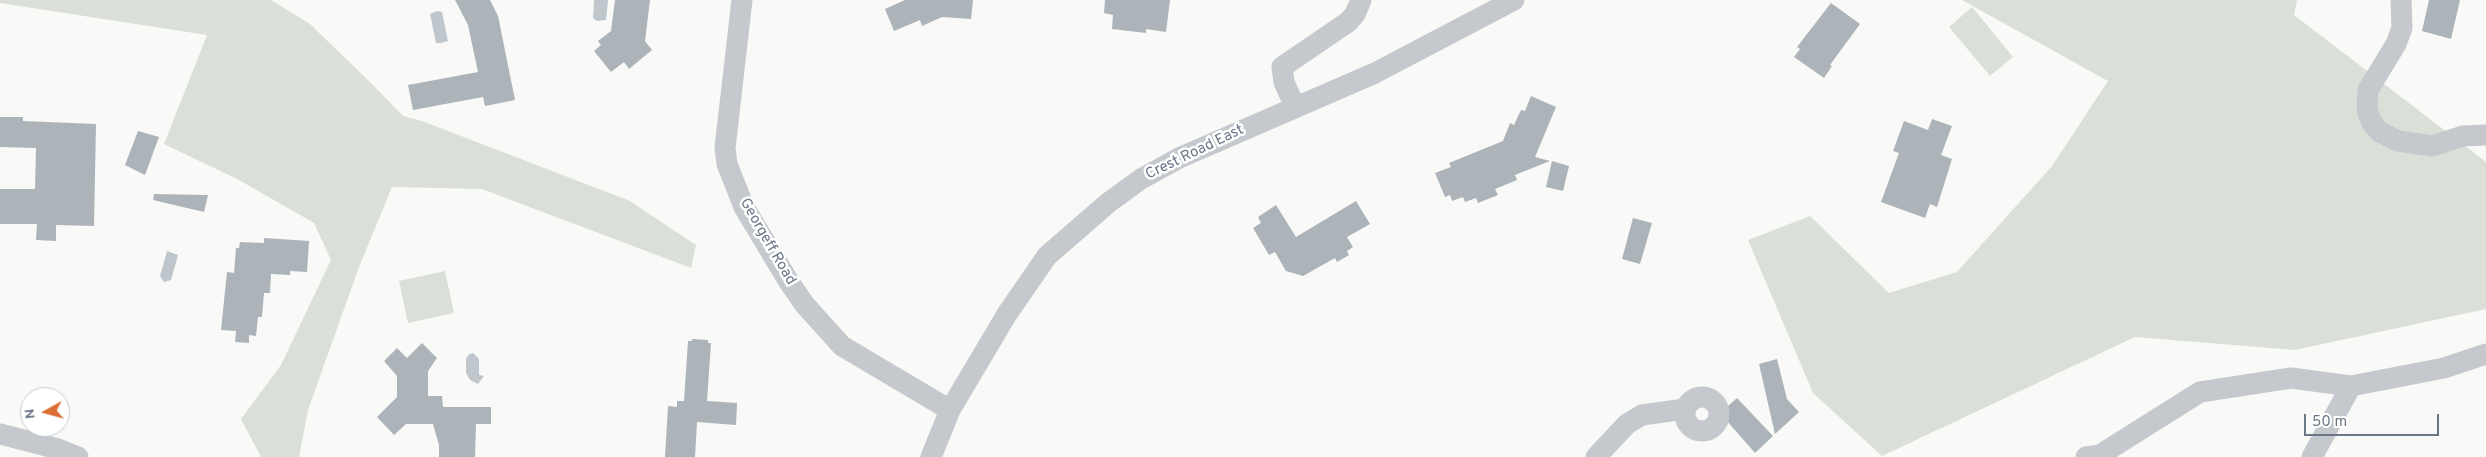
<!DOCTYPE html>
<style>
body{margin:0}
#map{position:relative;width:2486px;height:457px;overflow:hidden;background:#f9f9f7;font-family:Overpass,sans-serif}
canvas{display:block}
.north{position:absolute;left:20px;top:387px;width:50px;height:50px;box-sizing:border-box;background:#fff;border:1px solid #c3c9cf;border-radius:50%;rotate:263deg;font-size:14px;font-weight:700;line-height:20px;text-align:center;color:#6a7787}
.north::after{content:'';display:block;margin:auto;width:18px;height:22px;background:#dc6e34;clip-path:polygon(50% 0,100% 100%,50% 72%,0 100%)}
.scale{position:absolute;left:2304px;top:414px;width:135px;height:22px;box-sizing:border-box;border:2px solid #6a7787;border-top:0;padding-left:6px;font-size:15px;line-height:18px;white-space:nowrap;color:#6a7787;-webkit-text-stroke:4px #fff;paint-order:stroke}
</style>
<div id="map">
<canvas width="2486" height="457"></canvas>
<div class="north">N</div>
<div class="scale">50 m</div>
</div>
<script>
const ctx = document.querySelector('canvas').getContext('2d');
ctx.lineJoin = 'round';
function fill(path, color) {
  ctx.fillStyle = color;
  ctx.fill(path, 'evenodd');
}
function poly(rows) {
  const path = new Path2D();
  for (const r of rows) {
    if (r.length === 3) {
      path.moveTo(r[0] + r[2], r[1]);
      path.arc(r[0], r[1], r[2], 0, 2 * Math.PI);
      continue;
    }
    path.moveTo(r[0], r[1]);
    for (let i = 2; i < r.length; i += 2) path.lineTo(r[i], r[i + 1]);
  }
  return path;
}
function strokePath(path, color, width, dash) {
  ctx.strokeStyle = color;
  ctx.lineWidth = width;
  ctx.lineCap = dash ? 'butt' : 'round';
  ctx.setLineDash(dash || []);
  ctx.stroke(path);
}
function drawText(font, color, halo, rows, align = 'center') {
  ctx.font = font + ' Overpass,sans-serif';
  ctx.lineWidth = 5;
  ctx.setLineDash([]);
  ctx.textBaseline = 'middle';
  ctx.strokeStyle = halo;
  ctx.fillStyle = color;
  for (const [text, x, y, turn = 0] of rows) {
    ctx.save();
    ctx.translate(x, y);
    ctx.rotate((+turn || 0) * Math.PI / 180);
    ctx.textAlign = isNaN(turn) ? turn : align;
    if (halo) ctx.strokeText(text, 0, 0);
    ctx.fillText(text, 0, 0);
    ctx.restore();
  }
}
const green = poly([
 [0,0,271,0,310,24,371,83,403,116,422,121,630,201,696,245,691,268,482,189,392,187,359,267,308,410,299,457,261,457,241,419,281,365,331,260,314,223,239,180,164,144,207,35,0,3],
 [1962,0,2297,0,2294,15,2486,162,2486,309,2295,350,2135,337,1882,456,1813,393,1748,240,1810,216,1889,293,1957,272,2052,166,2108,81],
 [1972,7,2013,57,1990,76,1949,27],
 [445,271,454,313,408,323,399,281]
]);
const water = poly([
 [594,0,608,0,606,20,597,21,593,18],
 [437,11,442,12,448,41,441,43,436,43,430,14],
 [167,251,178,255,171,280,164,282,160,276],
 [473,353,479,359,479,375,484,376,478,384,470,380,466,373,466,359,469,354]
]);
const building = poly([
 [455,0,490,0,498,16,515,100,485,106,483,97,413,110,408,85,478,72,468,25],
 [615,0,650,0,645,41,652,50,629,69,624,62,611,72,594,51,601,45,598,41,611,31],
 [905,0,973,0,971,19,942,17,922,26,920,20,894,31,885,9],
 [1105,0,1170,0,1166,32,1146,29,1146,33,1112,29,1113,15,1104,13],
 [2429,0,2460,0,2451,39,2422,31],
 [1831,3,1860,24,1830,65,1832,66,1824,78,1794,57,1800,49,1797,47],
 [1531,96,1556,107,1535,157,1550,161,1515,175,1517,180,1495,189,1498,195,1478,203,1476,198,1465,202,1463,197,1452,201,1450,195,1445,197,1435,173,1451,167,1449,163,1503,141,1510,123,1514,125,1521,110,1525,111],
 [0,117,23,117,23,121,96,124,94,226,56,225,56,241,36,240,37,224,0,224,0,189,35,189,36,148,0,147],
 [1932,119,1952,126,1941,155,1952,159,1937,207,1930,204,1925,218,1881,202,1899,153,1893,151,1904,121,1928,130],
 [138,131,159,137,145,175,125,165],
 [1552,161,1569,166,1563,191,1546,187],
 [154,194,208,195,204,212,153,200],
 [1356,201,1370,224,1347,237,1353,247,1347,251,1349,255,1337,262,1335,258,1303,276,1286,271,1275,252,1269,255,1253,228,1261,223,1258,217,1276,205,1296,237],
 [1633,218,1652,223,1640,264,1622,259],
 [264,238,309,241,307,272,290,271,290,275,271,274,270,293,264,293,262,317,258,317,256,336,249,335,249,343,235,342,236,331,221,330,227,272,234,273,236,248,239,248,240,242,264,243],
 [692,339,708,340,708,343,711,343,707,401,737,403,736,425,697,422,695,457,665,457,668,406,677,407,677,401,684,401,688,341,692,341],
 [422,343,437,358,428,371,428,396,442,396,443,407,491,407,491,424,476,424,475,457,439,457,439,445,433,424,406,424,394,435,377,417,397,397,397,376,384,361,397,348,407,358],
 [1777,359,1787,399,1799,412,1775,434,1759,364],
 [1737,398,1773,436,1755,453,1720,413]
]);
const minor = poly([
 [742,0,725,148,727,164,744,207,789,282,805,305,842,346,950,410],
 [2401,0,2402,28,2396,44,2368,90,2367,110,2372,123,2380,132,2398,141,2432,146,2463,136,2486,135],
 [1295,107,1284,82,1282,67,1348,22,1355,14,1361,0],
 [1702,414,17],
 [0,434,58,449,78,457],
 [931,457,950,410,1007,314,1047,256,1108,203,1141,179,1179,158,1375,73,1514,0],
 [1596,457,1627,424,1642,415,1685,409],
 [2086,457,2100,455,2200,392,2291,378,2351,386,2444,368,2486,354],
 [2312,457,2351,386]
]);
const streetNames = [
 ["Crest Road East",1195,153,-26],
 ["Georgeff Road",767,242,60]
];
fill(green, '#dae0d8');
fill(water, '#bfc7cd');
fill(building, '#acb3b9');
strokePath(minor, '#c5c8cc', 21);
drawText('15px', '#6a7787', '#fff', streetNames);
</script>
